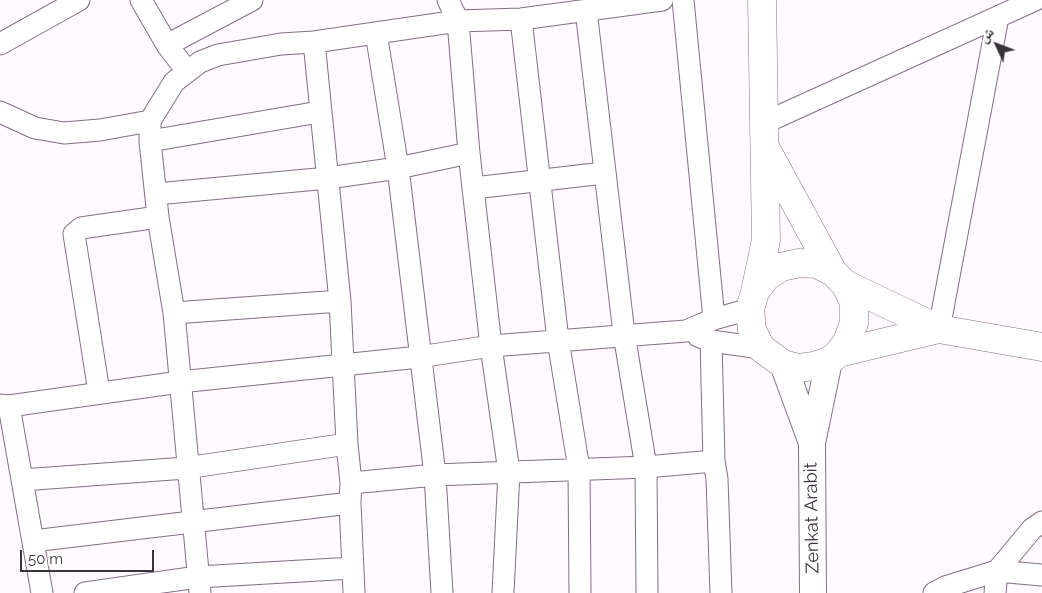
<!DOCTYPE html>
<meta charset="utf-8">
<style>
body{margin:0}
#map{position:relative;width:1042px;height:593px;overflow:hidden;background:#fefafe;font-family:Raleway,"Noto Naskh Arabic",sans-serif}
canvas{display:block}
.north{position:absolute;left:972px;top:20px;width:50px;height:50px;-webkit-text-stroke:4px #fff;paint-order:stroke;rotate:313deg;font-size:14px;font-weight:700;line-height:20px;text-align:center;color:#3a333b}
.north::after{content:'';display:block;margin:auto;width:18px;height:22px;background:#3a333b;clip-path:polygon(50% 0,100% 100%,50% 72%,0 100%)}
.scale{position:absolute;left:20px;top:550px;width:134px;height:22px;box-sizing:border-box;border:2px solid #3a333b;border-top:0;padding-left:6px;font-size:15px;line-height:18px;white-space:nowrap;color:#3a333b;-webkit-text-stroke:4px #fff;paint-order:stroke}
</style>
<div id="map">
<canvas width="1042" height="593"></canvas>
<div class="north">ش</div>
<div class="scale">50 m</div>
</div>
<script>
const ctx = document.querySelector('canvas').getContext('2d');
ctx.lineJoin = 'round';
function poly(rows) {
  const path = new Path2D();
  for (const r of rows) {
    path.moveTo(r[0], r[1]);
    for (let i = 2; i < r.length; i += 2) path.lineTo(r[i], r[i + 1]);
  }
  return path;
}
function strokePath(path, color, width, dash) {
  ctx.strokeStyle = color;
  ctx.lineWidth = width;
  ctx.lineCap = dash ? 'butt' : 'round';
  ctx.setLineDash(dash || []);
  ctx.stroke(path);
}
function drawText(font, color, halo, rows, align = 'center') {
  ctx.font = font + ' Raleway,sans-serif';
  ctx.lineWidth = 4;
  ctx.setLineDash([]);
  ctx.textBaseline = 'middle';
  ctx.strokeStyle = halo;
  ctx.fillStyle = color;
  for (const [text, x, y, turn = 0] of rows) {
    ctx.save();
    ctx.translate(x, y);
    ctx.rotate((+turn || 0) * Math.PI / 180);
    ctx.textAlign = isNaN(turn) ? turn : align;
    if (halo) ctx.strokeText(text, 0, 0);
    ctx.fillText(text, 0, 0);
    ctx.restore();
  }
}
const minor = poly([
 [141,0,167,45,187,71],
 [448,0,458,21,469,153,491,346,509,472,503,593],
 [683,0,714,319],
 [586,10,624,334,646,467,647,593],
 [521,19,558,340,579,469,580,593],
 [376,33,398,168,435,475,442,593],
 [314,42,340,301,347,444,351,483,350,503,354,593],
 [0,44,79,0],
 [167,45,252,0],
 [0,112,35,128,64,133,100,130,150,121],
 [764,123,1035,0],
 [150,141,319,112],
 [474,188,604,173],
 [156,194,328,178,398,168,469,153],
 [174,313,340,301],
 [939,329,998,17],
 [698,336,711,341,761,348],
 [711,341,714,461],
 [99,392,74,234,81,228,158,217],
 [0,405,9,406,180,382,419,357,491,346,686,331,714,319,750,309],
 [9,406,42,593],
 [22,480,186,468,347,444],
 [351,483,435,475,646,467,714,461,717,479,721,593],
 [33,541,350,503],
 [85,593,198,577,353,568],
 [200,593,174,313,158,217,150,141,150,121,174,82,200,62,218,55,281,44,314,42,458,21,521,19,662,0],
 [934,593,945,587,997,571,1042,575],
 [995,593,997,571,1032,529,1042,522]
]);
const tertiary = poly([
 [783,364,812,443],
 [813,593,812,443,829,361]
]);
const secondary = poly([
 [766,149,833,272],
 [845,284,939,329,1042,347],
 [755,292,766,240,762,0],
 [839,353,847,342,854,323,854,302,845,284,833,272,817,264,799,263,781,267,766,277,755,292,750,309,752,330,761,348,783,364,798,368,814,366,829,361,839,353,939,329]
]);
const streetNames = [
 ["Zenkat Arabit",812,518,-91]
];
strokePath(minor, '#807082', 23);
strokePath(tertiary, '#807082', 28);
strokePath(secondary, '#807082', 29);
strokePath(minor, '#fff', 21);
strokePath(tertiary, '#fff', 26);
strokePath(secondary, '#fff', 28);
drawText('18px', '#3a333b', '#fff', streetNames);
</script>
